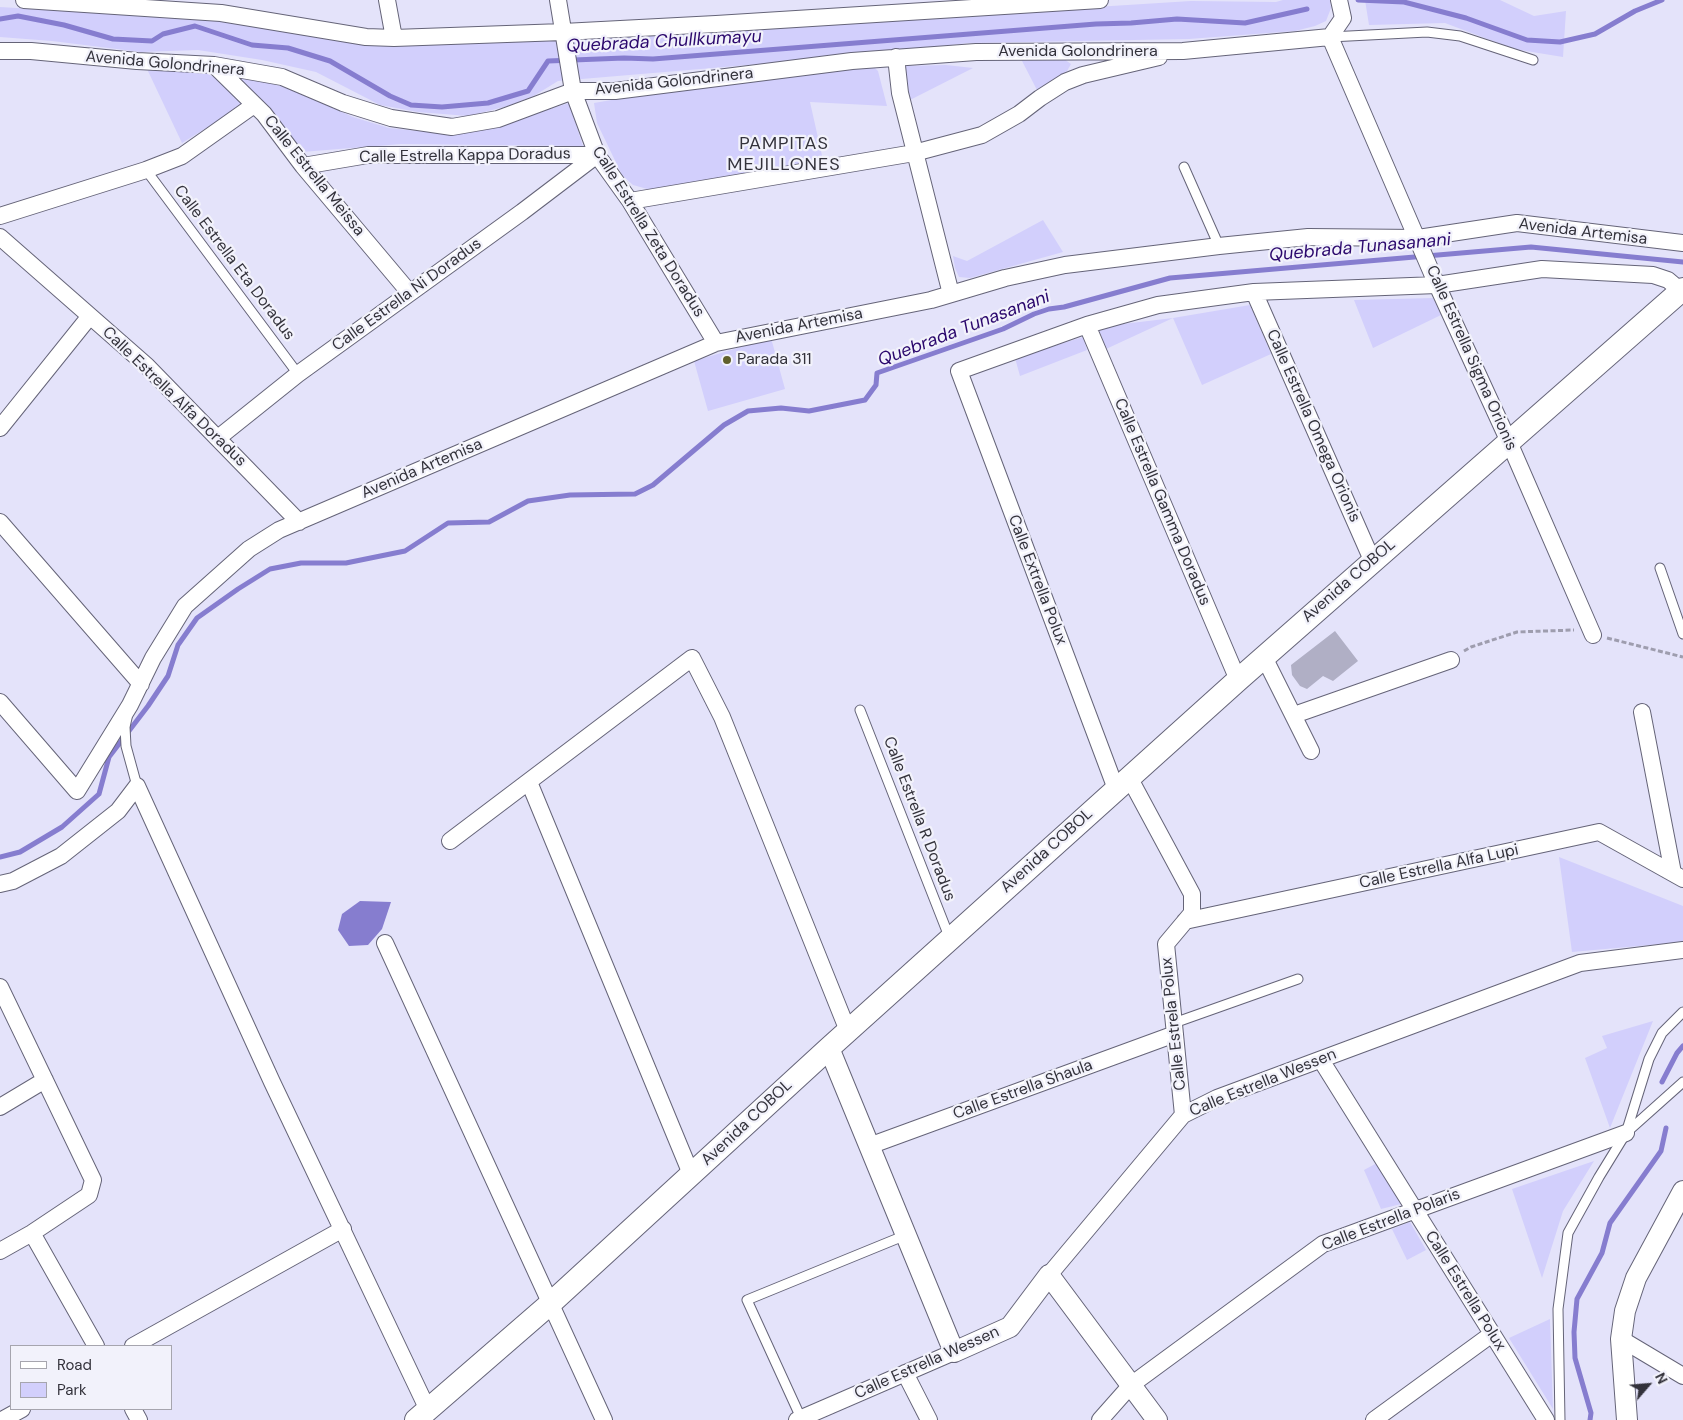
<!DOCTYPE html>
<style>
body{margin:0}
#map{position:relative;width:1683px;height:1420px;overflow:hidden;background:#e4e3fa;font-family:"DM Sans",sans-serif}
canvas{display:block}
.legend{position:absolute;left:10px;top:1345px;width:162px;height:65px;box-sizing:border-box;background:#f2f2fb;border:1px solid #a6a5ae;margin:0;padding:6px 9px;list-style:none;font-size:15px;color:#33323b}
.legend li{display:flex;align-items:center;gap:10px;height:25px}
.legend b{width:25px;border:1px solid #a6a5ae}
.north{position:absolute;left:1623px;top:1360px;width:50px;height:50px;-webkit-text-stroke:4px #f2f2fb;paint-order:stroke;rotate:63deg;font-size:14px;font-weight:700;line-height:20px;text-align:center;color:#33323b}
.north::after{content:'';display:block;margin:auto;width:18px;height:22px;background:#33323b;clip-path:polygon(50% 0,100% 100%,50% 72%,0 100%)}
</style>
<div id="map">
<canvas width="1683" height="1420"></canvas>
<ul class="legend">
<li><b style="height:6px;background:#fff"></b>Road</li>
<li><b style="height:14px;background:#d2cffc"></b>Park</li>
</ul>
<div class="north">N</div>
</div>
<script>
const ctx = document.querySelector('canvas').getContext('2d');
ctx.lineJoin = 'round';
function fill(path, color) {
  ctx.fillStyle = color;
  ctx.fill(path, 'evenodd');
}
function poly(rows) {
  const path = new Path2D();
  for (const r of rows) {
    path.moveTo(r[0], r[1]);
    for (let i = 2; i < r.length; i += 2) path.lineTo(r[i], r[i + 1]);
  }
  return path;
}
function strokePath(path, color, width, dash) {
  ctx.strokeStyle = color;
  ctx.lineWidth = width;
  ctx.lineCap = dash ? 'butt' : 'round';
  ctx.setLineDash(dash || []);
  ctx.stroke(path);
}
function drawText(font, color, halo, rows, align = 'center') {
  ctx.font = font + ' "DM Sans",sans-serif';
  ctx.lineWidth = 4.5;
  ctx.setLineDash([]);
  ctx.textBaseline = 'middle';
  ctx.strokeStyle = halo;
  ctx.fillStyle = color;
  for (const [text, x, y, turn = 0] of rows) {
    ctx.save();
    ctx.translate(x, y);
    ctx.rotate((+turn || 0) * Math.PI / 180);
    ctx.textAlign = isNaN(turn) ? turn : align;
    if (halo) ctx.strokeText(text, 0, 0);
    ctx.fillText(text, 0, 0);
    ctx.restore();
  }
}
const green = poly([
 [1283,0,1330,0,1331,8,1326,21,1315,26,1295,31,1189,39,968,43,867,55,558,81,524,102,468,116,418,112,380,105,316,72,262,60,198,50,141,52,52,41,0,37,0,7,226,21,368,46,586,39,1191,1,1276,2],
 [1365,0,1500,0,1534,16,1566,11,1563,57,1514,49,1445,23,1369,25],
 [1021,59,1064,59,1071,64,1067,71,1037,90],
 [946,65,973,68,910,100,905,66],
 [873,66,878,71,887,106,810,102,823,160,651,190,633,185,622,175,597,123,594,103,681,88],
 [147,69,206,73,223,82,245,104,182,143],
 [240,79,255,80,289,88,353,117,389,128,448,134,479,131,569,103,583,146,401,144,302,152,272,111],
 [1043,220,1063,252,970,278,959,277,955,268,953,256,967,261],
 [1433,298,1441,315,1373,348,1354,300],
 [1250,305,1271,354,1202,385,1173,318,1106,349,1098,327,1173,318],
 [1083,337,1087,350,1020,376,1015,358],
 [771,338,785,389,708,411,694,361],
 [1559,857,1683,906,1683,942,1572,952],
 [1653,1021,1610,1128,1585,1058,1607,1048,1602,1036],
 [1594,1161,1563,1211,1542,1278,1512,1189],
 [1377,1163,1401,1204,1381,1209,1364,1170],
 [1410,1222,1426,1250,1407,1260,1392,1229],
 [1550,1319,1553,1409,1509,1338]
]);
const water = poly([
 [360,901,391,902,382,929,368,945,349,946,338,930,342,914]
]);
const stream = poly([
 [1358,0,1404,2,1466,18,1527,40,1560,42,1595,34,1635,11,1662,0],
 [0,19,18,16,64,25,113,39,152,41,163,34,195,26,252,45,288,48,330,61,390,96,411,105,442,107,488,103,528,91,548,61,624,58,653,59,1096,24,1131,23,1177,19,1245,23,1307,9],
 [0,857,20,852,62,827,99,794,109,757,148,706,168,676,178,645,197,618,238,589,270,569,301,563,346,563,405,551,448,523,489,522,528,501,570,495,635,494,653,485,724,425,748,411,781,408,809,411,865,400,876,385,877,373,1003,329,1034,314,1049,309,1064,307,1170,278,1531,247,1683,262],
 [1662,1082,1677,1053,1683,1046],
 [1590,1420,1591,1413,1575,1358,1574,1332,1577,1299,1602,1253,1610,1223,1661,1151,1666,1128]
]);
const building = poly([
 [1335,631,1358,661,1333,681,1323,676,1307,689,1300,686,1292,675,1291,665]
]);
const path = poly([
 [1607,638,1683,657],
 [1464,651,1471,647,1517,632,1574,630]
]);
const service = poly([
 [1330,37,1427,32,1460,36,1533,60],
 [1184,167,1219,246],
 [146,170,298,374],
 [1660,568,1683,634],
 [860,710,950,939],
 [127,718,125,727,126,746,137,786],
 [1174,1023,1298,979],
 [1626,1133,1683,1082],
 [801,1418,747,1300,906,1235],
 [1560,1420,1558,1309,1568,1233,1599,1177,1626,1133,1649,1059,1662,1033,1683,1012]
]);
const minor = poly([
 [24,0,221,13,366,37,394,38,563,32,716,24,1100,0],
 [387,0,394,38],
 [558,0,573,91,597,155,630,201,716,343],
 [1330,37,1437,285,1509,442,1593,635],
 [1330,37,1343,18,1339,0],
 [0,51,31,51,137,61,214,65,282,77,343,103,391,118,452,127,498,119,573,91,615,91,852,61,976,52,1183,51,1330,37],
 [896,57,900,93,951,294],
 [214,65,264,114,303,166,409,292],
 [303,166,368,155,597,155],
 [630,201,914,153,982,135,1019,114,1040,98,1065,82,1083,75,1159,57],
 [0,216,146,170,182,156,254,105],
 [0,237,147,366,299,522],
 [1254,292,1372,560],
 [1087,325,1238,680],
 [0,428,90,316],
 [218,438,298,374,522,212,597,155],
 [0,522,141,684],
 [1264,657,1311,751],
 [0,702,77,791,130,705,153,658,185,606,249,549,279,530,716,343,931,300,1005,278,1065,265,1219,246,1308,237,1418,238,1517,223,1683,243],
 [1642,712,1673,873],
 [1294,715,1451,660],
 [1129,777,1192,894,1192,913,1166,944,1183,1115],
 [529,782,691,1174],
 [1116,789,959,371,1087,325,1158,305,1254,292,1437,285,1542,269,1653,275,1668,280,1681,291],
 [450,841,692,658,722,717,848,1031],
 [0,884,13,881,61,856,118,811,137,786,272,1082,428,1410],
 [1185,921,1599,832,1683,879],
 [385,943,604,1420],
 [0,987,93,1180,89,1195,32,1233,0,1251],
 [1321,1060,1546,1420],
 [0,1107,45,1080],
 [869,1146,1175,1034],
 [32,1233,96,1346],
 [1049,1275,1183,1115,1217,1098,1580,963,1683,950],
 [1621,1339,1683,1376],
 [133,1346,343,1229],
 [905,1373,929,1420],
 [133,1409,139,1420],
 [2,1420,22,1409],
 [797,1420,954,1352],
 [1100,1420,1131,1385,1323,1244,1626,1133],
 [1374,1420,1492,1334]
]);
const tertiary = poly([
 [829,1048,954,1352,1010,1327,1049,1275,1157,1420],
 [1627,1420,1621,1339,1625,1311,1636,1278,1683,1191]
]);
const secondary = poly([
 [416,1420,551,1303,829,1048,1238,680,1683,289]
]);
const markers = [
 [727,360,5,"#61602c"]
];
const streetNames = [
 ["Avenida Golondrinera",1078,52],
 ["Avenida Golondrinera",165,64,5],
 ["Avenida Golondrinera",674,82,-6],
 ["Calle Estrella Kappa Doradus",465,156,-1],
 ["Calle Estrella Meissa",314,176,51],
 ["Calle Estrella Zeta Doradus",648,232,58],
 ["Avenida Artemisa",1583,232,7],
 ["Calle Estrella Eta Doradus",234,263,53],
 ["Calle Estrella Ni Doradus",407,295,-36],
 ["Avenida Artemisa",799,326,-11],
 ["Calle Estrella Sigma Orionis",1471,358,66],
 ["Calle Estrella Alfa Doradus",174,397,44],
 ["Calle Estrella Omega Orionis",1313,426,66],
 ["Avenida Artemisa",422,469,-23],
 ["Calle Estrella Gamma Doradus",1162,502,67],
 ["Calle Extrella Polux",1037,580,69],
 ["Avenida COBOL",1349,581,-41],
 ["Calle Estrella R Doradus",919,819,69],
 ["Avenida COBOL",1047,851,-42],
 ["Calle Estrella Alfa Lupi",1439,867,-12],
 ["Calle Estrela Polux",1174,1024,-96],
 ["Calle Estrella Wessen",1263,1083,-22],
 ["Calle Estrella Shaula",1023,1090,-20],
 ["Avenida COBOL",747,1123,-43],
 ["Calle Estrella Polaris",1391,1220,-21],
 ["Calle Estrella Polux",1465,1291,58],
 ["Calle Estrella Wessen",927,1363,-24]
];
const poiNames = [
 ["Parada 311",737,360]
];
const waterNames = [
 ["Quebrada Chullkumayu",664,42,-3],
 ["Quebrada Tunasanani",1360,248,-5],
 ["Quebrada Tunasanani",964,329,-21]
];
const neighbourhoodNames = [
 ["PAMPITAS",784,144],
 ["MEJILLONES",784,165]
];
fill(green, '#d2cffc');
fill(water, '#867dcf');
strokePath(stream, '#867dcf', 5);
fill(building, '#b0afc5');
strokePath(service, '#656478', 11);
strokePath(minor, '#656478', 18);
strokePath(tertiary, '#656478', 22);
strokePath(secondary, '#656478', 24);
strokePath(path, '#9e9dae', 3, [5, 2.5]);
strokePath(service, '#fff', 9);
strokePath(minor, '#fff', 16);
strokePath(tertiary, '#fff', 20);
strokePath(secondary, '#fff', 22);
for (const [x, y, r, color] of markers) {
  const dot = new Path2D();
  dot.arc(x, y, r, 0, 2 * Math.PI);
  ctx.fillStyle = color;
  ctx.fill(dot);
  strokePath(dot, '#f2f2fb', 2);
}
drawText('16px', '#33323b', '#f2f2fb', streetNames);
drawText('16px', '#33323b', '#f2f2fb', poiNames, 'left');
drawText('italic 18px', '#2b086d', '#f2f2fb', waterNames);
ctx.letterSpacing = '1px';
drawText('18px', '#33323b', '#f2f2fb', neighbourhoodNames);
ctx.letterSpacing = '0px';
</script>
